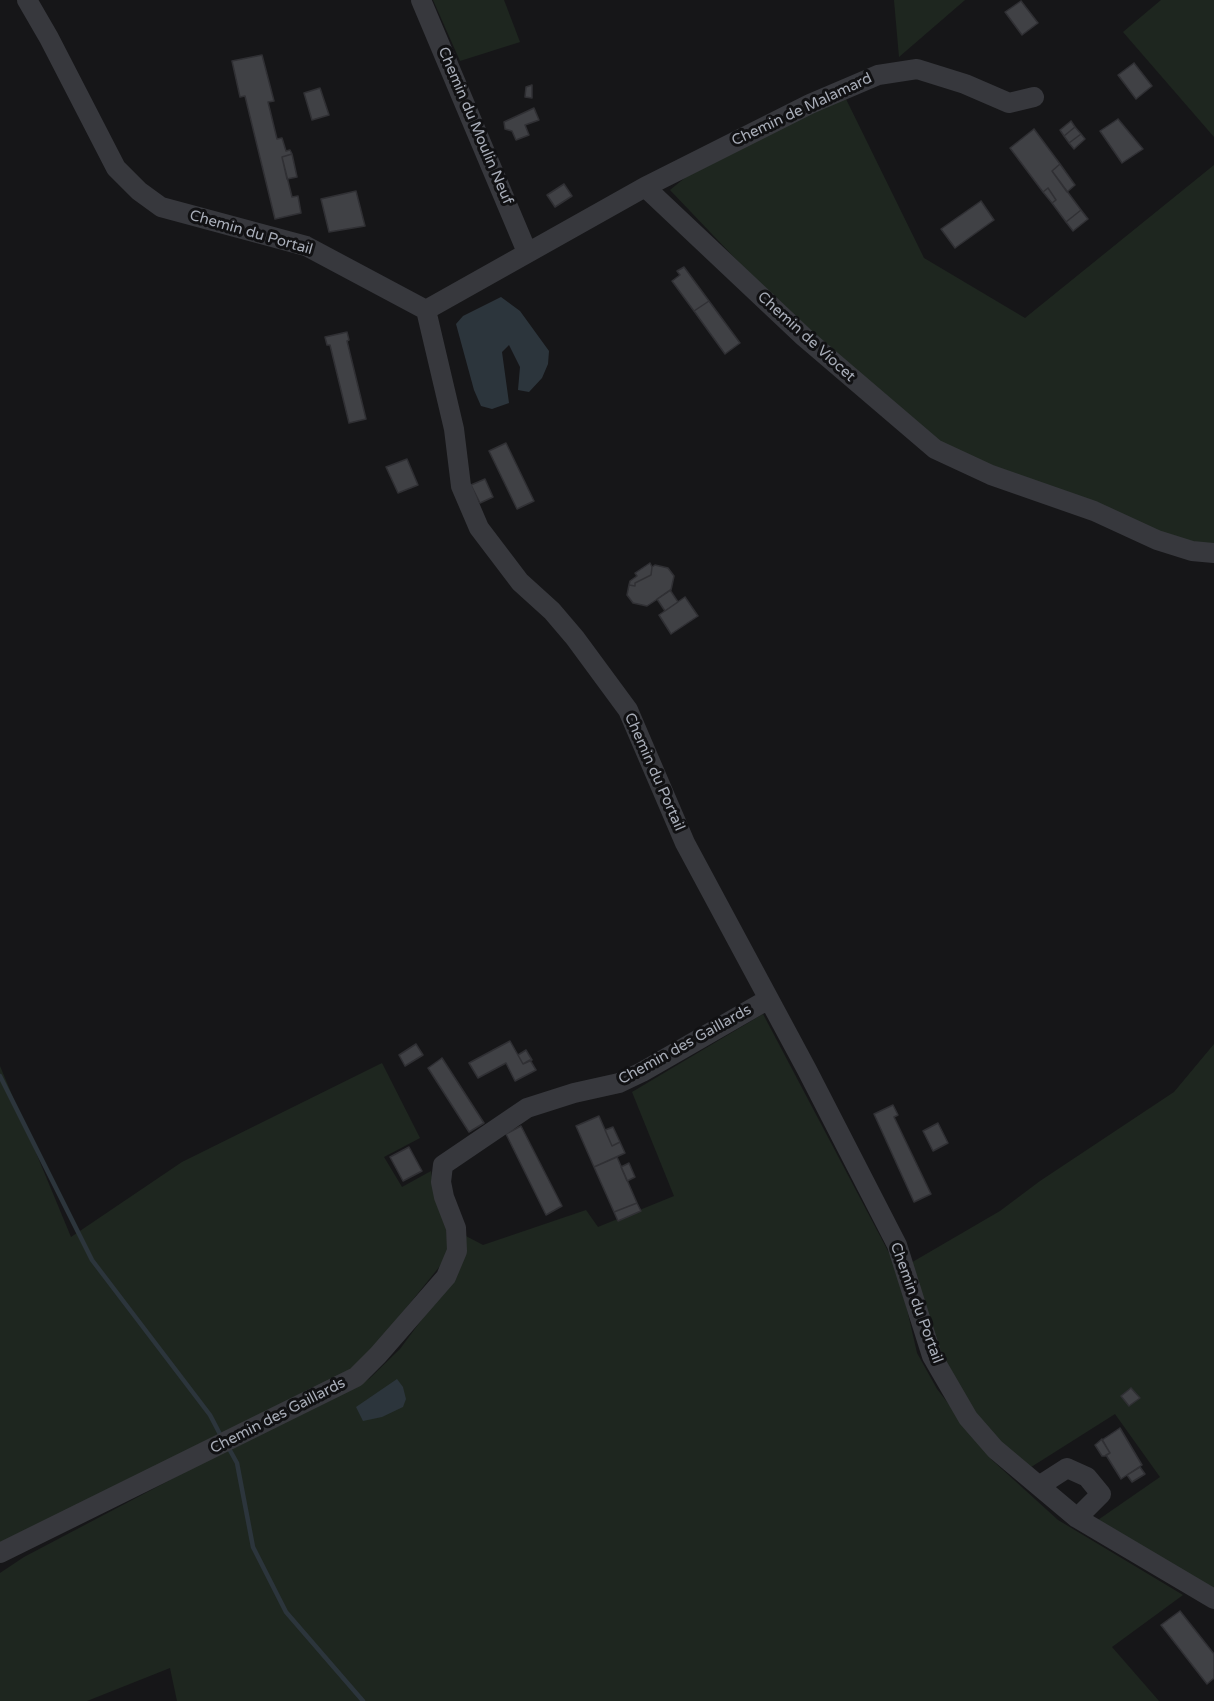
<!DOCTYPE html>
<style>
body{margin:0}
canvas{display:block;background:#161618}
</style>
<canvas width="1214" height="1701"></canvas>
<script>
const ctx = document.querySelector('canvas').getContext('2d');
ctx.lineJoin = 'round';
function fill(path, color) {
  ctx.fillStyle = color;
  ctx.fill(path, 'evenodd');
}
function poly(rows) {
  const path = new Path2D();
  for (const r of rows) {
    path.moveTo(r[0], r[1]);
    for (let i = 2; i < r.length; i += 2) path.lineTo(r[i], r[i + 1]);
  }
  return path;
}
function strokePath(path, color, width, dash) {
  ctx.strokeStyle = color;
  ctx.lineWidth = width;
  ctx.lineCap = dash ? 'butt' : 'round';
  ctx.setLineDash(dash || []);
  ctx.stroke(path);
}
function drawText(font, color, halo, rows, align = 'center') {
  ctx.font = font + ' "Varela Round",sans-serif';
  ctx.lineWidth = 6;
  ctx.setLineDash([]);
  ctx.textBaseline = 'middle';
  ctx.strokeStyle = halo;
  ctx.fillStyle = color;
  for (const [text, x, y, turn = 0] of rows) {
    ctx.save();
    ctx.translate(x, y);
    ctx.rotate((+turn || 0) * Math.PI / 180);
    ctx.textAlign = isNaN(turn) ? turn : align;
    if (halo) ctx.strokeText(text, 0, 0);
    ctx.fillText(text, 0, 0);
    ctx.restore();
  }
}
const green = poly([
 [433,0,504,0,520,42,460,61],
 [894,0,965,0,899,57],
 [1161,0,1214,0,1214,137,1123,32],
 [844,95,924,258,1025,318,1214,165,1214,545,1167,537,1005,473,936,442,811,338,670,190,692,172],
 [763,1014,898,1270,917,1353,937,1389,992,1460,1058,1520,1183,1595,1112,1647,1159,1701,177,1701,170,1668,87,1701,0,1701,0,1573,24,1557,246,1440,334,1398,369,1379,400,1349,457,1272,464,1235,483,1245,586,1210,598,1227,674,1196,632,1092],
 [1214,1044,1214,1590,1095,1522,1160,1477,1115,1414,1028,1469,991,1438,968,1404,940,1352,909,1264,1000,1211,1040,1181,1174,1092],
 [382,1063,420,1138,384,1157,402,1187,431,1171,434,1190,446,1224,448,1256,365,1359,327,1385,0,1545,0,1066,71,1237,182,1162]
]);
const water = poly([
 [501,297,520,311,549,351,548,364,542,378,529,392,518,390,520,367,509,345,502,352,509,403,492,409,481,406,474,390,456,324,463,316],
 [397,1379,403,1387,406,1399,403,1407,382,1417,363,1421,356,1407]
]);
const stream = poly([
 [0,1076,92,1260,210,1415,222,1438],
 [227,1445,237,1463,253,1547,286,1612,363,1701]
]);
const building = poly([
 [1021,1,1038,23,1022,35,1005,12,1021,1],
 [262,55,274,101,268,102,277,139,282,138,286,151,290,150,292,154,282,157,292,197,298,196,301,213,275,219,245,96,240,97,232,61,262,55],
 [1134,63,1152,86,1136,99,1118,75,1134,63],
 [532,85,532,98,525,97,526,87,532,85],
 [320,88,329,115,312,120,304,93,320,88],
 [534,108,539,120,525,125,529,135,516,140,512,131,505,129,504,122,534,108],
 [1118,119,1143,149,1122,163,1100,131,1118,119],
 [1071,121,1075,127,1064,136,1060,130,1071,121],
 [1075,127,1081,134,1069,143,1064,136,1075,127],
 [1034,129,1060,164,1052,171,1081,210,1066,222,1052,203,1056,200,1048,188,1043,192,1010,148,1034,129],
 [1081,134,1085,139,1074,149,1069,143,1081,134],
 [292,154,297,177,287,179,282,157,292,154],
 [1060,164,1075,185,1067,192,1052,171,1060,164],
 [564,184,572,196,555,207,547,195,564,184],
 [1048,188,1056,200,1052,203,1043,192,1048,188],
 [356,191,365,226,329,232,321,199,356,191],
 [981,201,994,220,955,248,941,229,981,201],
 [1081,210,1088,219,1073,231,1066,222,1081,210],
 [684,267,709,301,694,311,672,281,680,275,677,271,684,267],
 [709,301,740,343,725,354,694,311,709,301],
 [347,332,349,340,347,341,366,419,349,423,330,345,327,345,325,337,347,332],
 [506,443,534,501,517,509,489,451,506,443],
 [407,459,418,485,398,493,386,467,407,459],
 [485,479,493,497,480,503,471,485,485,479],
 [650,563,652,567,651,575,635,583,635,586,629,585,630,581,637,576,635,573,650,563],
 [655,565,668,568,674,576,671,590,647,606,633,603,627,595,629,585,635,586,635,583,651,575,652,567,655,565],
 [670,590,678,602,665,611,657,599,670,590],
 [685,597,698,616,671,634,659,615,685,597],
 [510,1041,523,1064,530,1060,536,1070,515,1081,506,1063,478,1078,469,1063,510,1041],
 [416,1044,423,1055,405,1066,399,1055,416,1044],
 [526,1050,532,1060,523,1064,518,1055,526,1050],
 [442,1058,484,1123,469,1132,428,1068,442,1058],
 [893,1105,898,1115,894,1117,931,1194,914,1202,874,1114,893,1105],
 [599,1116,612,1146,620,1142,625,1153,594,1167,576,1126,599,1116],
 [938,1123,948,1143,933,1151,923,1131,938,1123],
 [521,1126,562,1206,546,1215,506,1134,521,1126],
 [613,1127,620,1142,612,1146,605,1130,613,1127],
 [409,1147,422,1171,403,1181,390,1157,409,1147],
 [617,1157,637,1203,614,1212,594,1167,617,1157],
 [629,1163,635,1177,627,1181,621,1167,629,1163],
 [637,1203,641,1211,618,1221,614,1212,637,1203],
 [1131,1388,1140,1398,1129,1406,1121,1396,1131,1388],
 [1120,1428,1142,1465,1121,1479,1106,1455,1110,1453,1102,1440,1120,1428],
 [1102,1439,1110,1453,1105,1456,1102,1456,1095,1445,1102,1439],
 [1140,1467,1145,1474,1132,1482,1127,1475,1140,1467],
 [1180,1611,1214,1654,1214,1678,1207,1684,1161,1625,1180,1611]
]);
const minor = poly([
 [27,0,49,38,116,168,139,191,161,207,306,246,426,310,454,429,461,486,479,528,520,582,552,611,575,638,628,710,685,843,807,1070,897,1245,932,1356,968,1418,995,1449,1077,1518,1214,1599],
 [421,0,527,252],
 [645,187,810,104,878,75,917,69,965,84,1009,103,1034,97],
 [426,310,645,187,804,337,935,449,991,475,1094,511,1157,540,1192,551,1214,553],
 [1039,1486,1067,1468,1087,1477,1101,1494,1077,1518],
 [0,1553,356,1377,378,1355,446,1277,457,1251,456,1228,444,1197,441,1182,443,1165,527,1108,574,1093,619,1083,642,1072,767,1000]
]);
const streetNames = [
 ["Chemin de Malamard",802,110,-25],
 ["Chemin du Moulin Neuf",475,126,67],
 ["Chemin du Portail",251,233,16],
 ["Chemin de Viocet",806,337,42],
 ["Chemin du Portail",654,772,66],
 ["Chemin des Gaillards",685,1045,-29],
 ["Chemin du Portail",916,1303,70],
 ["Chemin des Gaillards",278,1416,-27]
];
fill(green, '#1e261f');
fill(water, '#2c353c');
strokePath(stream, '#2c353c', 4.5);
fill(building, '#404145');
strokePath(building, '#303034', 1.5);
strokePath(minor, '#37383d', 20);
drawText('15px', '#a8adb8', '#111113', streetNames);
</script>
